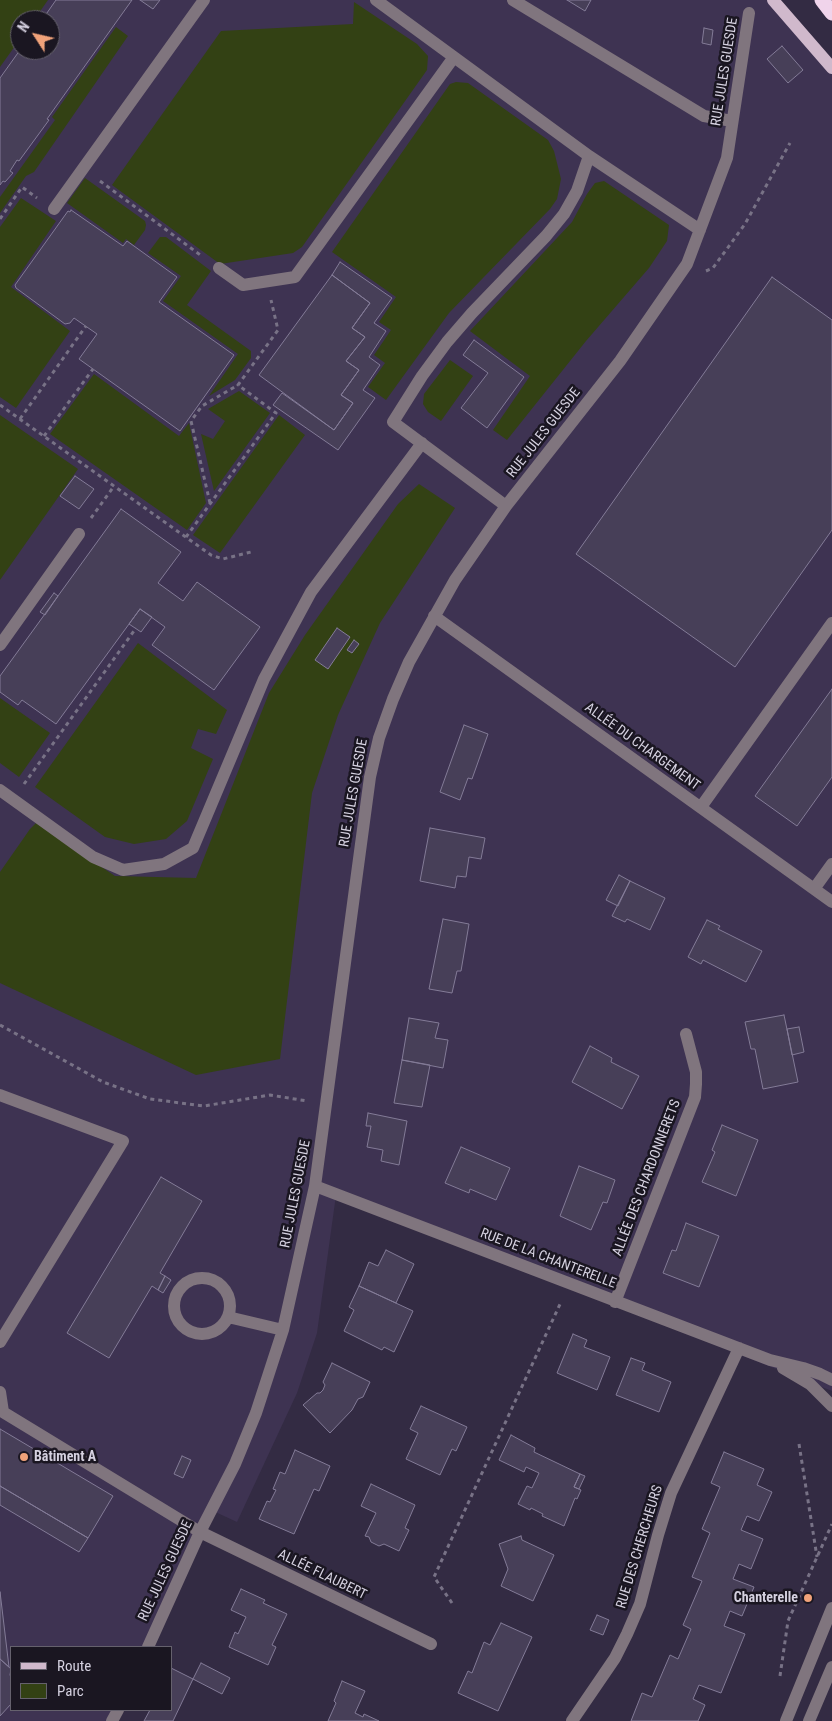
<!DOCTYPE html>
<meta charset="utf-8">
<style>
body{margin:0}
#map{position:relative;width:832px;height:1721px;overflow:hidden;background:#332b43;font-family:"Roboto Condensed",sans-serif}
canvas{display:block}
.legend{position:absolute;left:10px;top:1646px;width:162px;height:65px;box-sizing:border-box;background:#1a1621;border:1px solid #65616d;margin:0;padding:6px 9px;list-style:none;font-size:15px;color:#d5d1e0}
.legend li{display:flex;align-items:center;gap:10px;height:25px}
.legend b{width:25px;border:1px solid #65616d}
.north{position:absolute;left:10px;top:10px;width:50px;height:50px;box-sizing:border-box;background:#1a1621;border:1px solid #65616d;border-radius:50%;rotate:305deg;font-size:14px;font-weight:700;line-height:20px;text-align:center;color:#d5d1e0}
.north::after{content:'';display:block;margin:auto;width:18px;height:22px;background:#f0a27a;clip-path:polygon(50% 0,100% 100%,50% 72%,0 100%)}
</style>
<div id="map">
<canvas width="832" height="1721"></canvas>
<ul class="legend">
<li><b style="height:6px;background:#d0b9cc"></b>Route</li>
<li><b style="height:14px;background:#334114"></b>Parc</li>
</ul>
<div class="north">N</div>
</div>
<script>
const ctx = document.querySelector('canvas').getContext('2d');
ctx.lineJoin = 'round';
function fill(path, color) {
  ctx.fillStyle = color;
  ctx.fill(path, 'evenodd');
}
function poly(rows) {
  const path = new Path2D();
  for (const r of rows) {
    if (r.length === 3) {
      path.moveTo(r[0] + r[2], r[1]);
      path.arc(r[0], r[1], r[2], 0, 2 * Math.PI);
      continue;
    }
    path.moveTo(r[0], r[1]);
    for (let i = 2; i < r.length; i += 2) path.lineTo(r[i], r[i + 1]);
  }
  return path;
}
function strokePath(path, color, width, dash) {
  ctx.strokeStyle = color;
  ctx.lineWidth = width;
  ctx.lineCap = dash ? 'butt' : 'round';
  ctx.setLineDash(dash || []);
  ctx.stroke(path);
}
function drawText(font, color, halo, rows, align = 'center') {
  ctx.font = font + ' "Roboto Condensed",sans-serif';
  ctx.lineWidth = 5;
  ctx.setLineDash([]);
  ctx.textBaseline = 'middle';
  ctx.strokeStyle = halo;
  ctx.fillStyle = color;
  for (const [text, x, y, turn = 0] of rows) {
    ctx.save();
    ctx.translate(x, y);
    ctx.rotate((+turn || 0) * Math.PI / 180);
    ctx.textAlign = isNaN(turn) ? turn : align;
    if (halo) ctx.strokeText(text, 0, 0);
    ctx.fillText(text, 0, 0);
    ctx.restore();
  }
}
const built = poly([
 [0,0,773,0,832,71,832,1391,336,1195,317,1333,297,1393,237,1522,211,1510,145,1647,11,1647,11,1710,116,1710,111,1721,0,1721],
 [20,20,50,20,50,50,20,50]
]);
const green = poly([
 [0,0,48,0,34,20,20,20,20,39,0,67],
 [354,2,417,44,428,56,427,70,302,247,293,253,220,264,112,185,221,31,353,24],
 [116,27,128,36,34,172,26,176,0,213,0,197,55,120,52,117],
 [456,82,468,83,548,140,554,151,561,179,557,199,550,209,449,313,386,400,368,387,385,363,374,355,391,330,379,322,396,297,332,252,450,84],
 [85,178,145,221,146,225,145,230,134,245,126,239,123,243,67,203],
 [604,181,669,225,667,241,649,268,586,341,507,440,493,430,530,376,470,331,572,222,587,194,595,183],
 [21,198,56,221,11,287,70,331,16,408,0,397,0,227],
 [160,237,166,237,211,271,187,305,251,351,251,358,235,380,209,396,238,354,163,301,181,276,148,253],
 [450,360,473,376,441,421,428,412,423,404,424,394],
 [94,374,179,436,189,423,206,503,187,530,50,434],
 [239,391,270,413,214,491,201,434,213,439,225,421,208,409],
 [0,415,78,469,0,580],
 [279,415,305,435,220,553,193,535],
 [419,484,455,508,380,623,338,715,312,793,280,1059,196,1075,0,983,0,872,30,829,36,823,115,876,196,878,269,693,305,635,398,504],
 [138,643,227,710,216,734,198,729,191,748,213,759,187,821,166,839,134,844,105,837,35,787],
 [0,698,50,733,19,777,0,763]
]);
const building = poly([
 [56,0,132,0,47,119,49,120,19,161,17,160,10,171,13,173,5,182,3,181,0,185,0,78,20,50,50,50,50,20,42,20,56,0],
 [140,0,160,0,153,9,140,0],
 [567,0,591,0,585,11,567,0],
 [704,28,713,30,711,45,702,43,704,28],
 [782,46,803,70,788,83,767,59,782,46],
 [71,210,123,246,127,241,177,277,159,302,234,355,180,431,79,359,97,334,74,318,70,323,65,324,16,288,15,285,68,211,70,212,71,210],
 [340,262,392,298,374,323,386,331,369,357,380,365,363,390,375,398,338,450,273,405,282,393,334,430,353,403,341,395,359,370,346,361,365,337,352,328,370,303,332,275,340,262],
 [332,275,370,303,352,328,365,337,346,361,359,370,341,395,353,403,334,430,259,375,332,275],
 [772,277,832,320,832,530,735,667,576,554,772,277],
 [474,340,524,377,487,428,461,408,488,373,463,355,474,340],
 [75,476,94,489,79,509,60,496,75,476],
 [121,509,181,552,158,583,183,601,197,582,260,627,214,690,152,645,165,627,140,609,56,724,22,700,18,705,0,692,0,676,121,509],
 [54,593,58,596,45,615,40,612,54,593],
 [140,609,152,617,141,632,129,624,140,609],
 [337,628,350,637,328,669,315,660,337,628],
 [354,640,359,644,352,653,347,650,354,640],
 [832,689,832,777,797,826,755,796,832,689],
 [464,725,488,734,472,779,468,778,460,800,440,792,464,725],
 [430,828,485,838,481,859,469,857,466,877,457,876,455,888,420,881,430,828],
 [619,875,630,881,618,906,606,900,619,875],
 [630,881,665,898,650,930,627,919,625,922,612,916,630,881],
 [443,919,469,924,461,971,457,971,452,993,429,989,443,919],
 [707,920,720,926,718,929,762,951,746,982,703,960,701,964,688,957,707,920],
 [784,1015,798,1082,763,1089,755,1049,751,1049,745,1022,784,1015],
 [409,1018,439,1023,435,1038,448,1040,443,1068,402,1060,409,1018],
 [799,1027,804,1052,792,1055,787,1029,799,1027],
 [590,1046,612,1058,611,1062,639,1076,622,1109,572,1082,590,1046],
 [402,1060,430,1065,422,1107,394,1103,402,1060],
 [368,1113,407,1121,399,1165,381,1161,383,1150,367,1147,371,1126,366,1126,368,1113],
 [722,1125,758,1140,736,1196,702,1182,715,1152,712,1150,722,1125],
 [461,1147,510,1168,496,1200,470,1189,469,1193,445,1183,461,1147],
 [579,1166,615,1180,607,1203,603,1202,591,1230,560,1216,579,1166],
 [161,1177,202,1201,160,1273,165,1276,158,1290,152,1286,109,1358,67,1333,161,1177],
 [686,1223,719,1236,699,1287,663,1273,672,1250,676,1251,686,1223],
 [386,1250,414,1264,396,1303,359,1286,369,1262,378,1266,386,1250],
 [165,1276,171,1280,163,1293,158,1290,165,1276],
 [359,1286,413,1311,394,1352,384,1347,382,1350,344,1331,354,1310,349,1307,359,1286],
 [573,1334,587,1340,584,1347,610,1357,597,1390,557,1373,573,1334],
 [631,1358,645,1363,642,1370,671,1382,659,1412,616,1395,631,1358],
 [332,1363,370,1382,363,1397,358,1399,352,1410,330,1433,303,1405,317,1393,320,1393,323,1390,325,1385,323,1382,332,1363],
 [421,1406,467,1427,456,1451,452,1449,440,1475,406,1459,418,1433,410,1429,421,1406],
 [0,1429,113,1496,88,1538,0,1486,0,1429],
 [511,1435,535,1448,534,1452,580,1474,574,1487,581,1490,577,1499,575,1498,564,1526,542,1516,543,1514,531,1508,530,1510,518,1504,527,1486,532,1488,539,1473,526,1467,524,1472,499,1460,511,1435],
 [295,1450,330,1466,319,1491,314,1489,294,1534,259,1519,267,1501,270,1502,276,1490,273,1489,280,1472,285,1474,295,1450],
 [724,1452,764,1469,757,1485,772,1492,759,1521,747,1516,741,1530,763,1539,751,1569,739,1564,733,1579,754,1587,742,1616,730,1611,724,1626,745,1634,721,1693,699,1685,693,1699,705,1705,698,1721,631,1721,642,1693,652,1697,670,1655,678,1659,691,1629,683,1625,702,1581,692,1577,710,1533,702,1529,720,1487,711,1483,724,1452],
 [182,1456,191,1460,183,1478,174,1474,182,1456],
 [580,1474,585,1476,579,1489,574,1487,580,1474],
 [371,1484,415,1505,405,1528,409,1530,399,1551,384,1544,379,1546,371,1542,369,1537,365,1536,376,1513,361,1506,371,1484],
 [0,1486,88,1538,79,1552,0,1505,0,1486],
 [521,1536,522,1540,554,1555,533,1601,501,1586,508,1569,499,1544,521,1536],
 [241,1589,265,1600,263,1603,287,1614,272,1645,276,1647,268,1665,229,1647,235,1632,238,1634,246,1617,231,1610,241,1589],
 [0,1592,9,1667,0,1659,0,1592],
 [597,1615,609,1620,603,1635,590,1630,597,1615],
 [501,1623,532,1637,498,1711,458,1693,468,1671,472,1673,484,1642,490,1645,501,1623],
 [0,1659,11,1669,10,1675,11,1677,11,1704,0,1716,0,1659],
 [201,1663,230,1678,222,1694,193,1679,201,1663],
 [171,1668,193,1679,173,1721,144,1721,150,1710,171,1710,171,1668],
 [342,1681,365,1691,355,1713,363,1717,364,1714,379,1721,328,1721,336,1703,334,1701,342,1681]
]);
const path = poly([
 [100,181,203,257],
 [0,219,22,187,37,198],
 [706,271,713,268,745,224,790,143],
 [0,405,211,555,223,559,251,552],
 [20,419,86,326],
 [44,436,93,369],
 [210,503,191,421,202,406,238,385],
 [91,518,114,486],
 [186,537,276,413,238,385,278,330,271,300],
 [24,784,136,628],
 [0,1025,103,1082,150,1099,204,1106,270,1095,307,1101],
 [799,1444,817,1557],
 [452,1603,434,1577,561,1302],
 [780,1676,788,1621,832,1524]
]);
const minor = poly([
 [376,0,589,156,577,191,564,214,546,236,472,313,447,342,422,376,393,422,506,506],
 [513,0,704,116,732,121],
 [589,156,700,230],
 [54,209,204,0],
 [219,268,243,285,295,277,454,57],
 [434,616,832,902],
 [0,645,79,534],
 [0,790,93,857,123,870,164,864,193,848,264,679,311,592,422,443],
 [701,807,832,623],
 [814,889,832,864],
 [0,1095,123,1141,0,1342],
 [315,1186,770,1360,803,1368,820,1374,832,1380],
 [202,1306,28],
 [615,1302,695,1097,696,1084,696,1072,686,1034],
 [228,1317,283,1330],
 [783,1368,810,1384,832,1406],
 [0,1392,3,1412,200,1532,431,1644],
 [148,1647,200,1532,235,1464,256,1413,283,1330,315,1186,370,777,379,738,393,699,409,662,455,580,506,506,620,361,687,264,727,158,749,13],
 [112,1721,118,1710],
 [572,1721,615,1658,627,1634,640,1604,658,1535,671,1493,739,1348],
 [786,1721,832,1608],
 [809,1721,832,1667]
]);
const major = poly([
 [773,0,832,68]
]);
const highway = poly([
 [822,0,832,13]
]);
const markers = [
 [24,1457,5,"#f0a27a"],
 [808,1598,5,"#f0a27a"]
];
const streetNames = [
 ["RUE JULES GUESDE",725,72,-81],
 ["RUE JULES GUESDE",544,433,-52],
 ["ALLÉE DU CHARGEMENT",642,747,36],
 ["RUE JULES GUESDE",354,793,-80],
 ["ALLÉE DES CHARDONNERETS",647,1178,-69],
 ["RUE JULES GUESDE",296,1194,-79],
 ["RUE DE LA CHANTERELLE",548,1259,21],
 ["RUE DES CHERCHEURS",640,1547,-73],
 ["RUE JULES GUESDE",166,1571,-65],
 ["ALLÉE FLAUBERT",322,1575,26]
];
const poiNames = [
 ["Bâtiment A",34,1457],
 ["Chanterelle",798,1598,"right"]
];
fill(built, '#3e3352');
fill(green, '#334114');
fill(building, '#473f58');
strokePath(building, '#837b97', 1);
strokePath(path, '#787286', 3, [4, 4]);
strokePath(minor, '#80757e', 12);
strokePath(major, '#d0b9cc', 12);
strokePath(highway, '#f0d4eb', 15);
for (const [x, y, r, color] of markers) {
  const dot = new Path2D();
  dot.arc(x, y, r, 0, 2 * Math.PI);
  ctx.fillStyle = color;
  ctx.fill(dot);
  strokePath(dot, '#1a1621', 2);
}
drawText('14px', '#d5d1e0', '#1a1621', streetNames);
drawText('bold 14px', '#d5d1e0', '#1a1621', poiNames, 'left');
</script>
